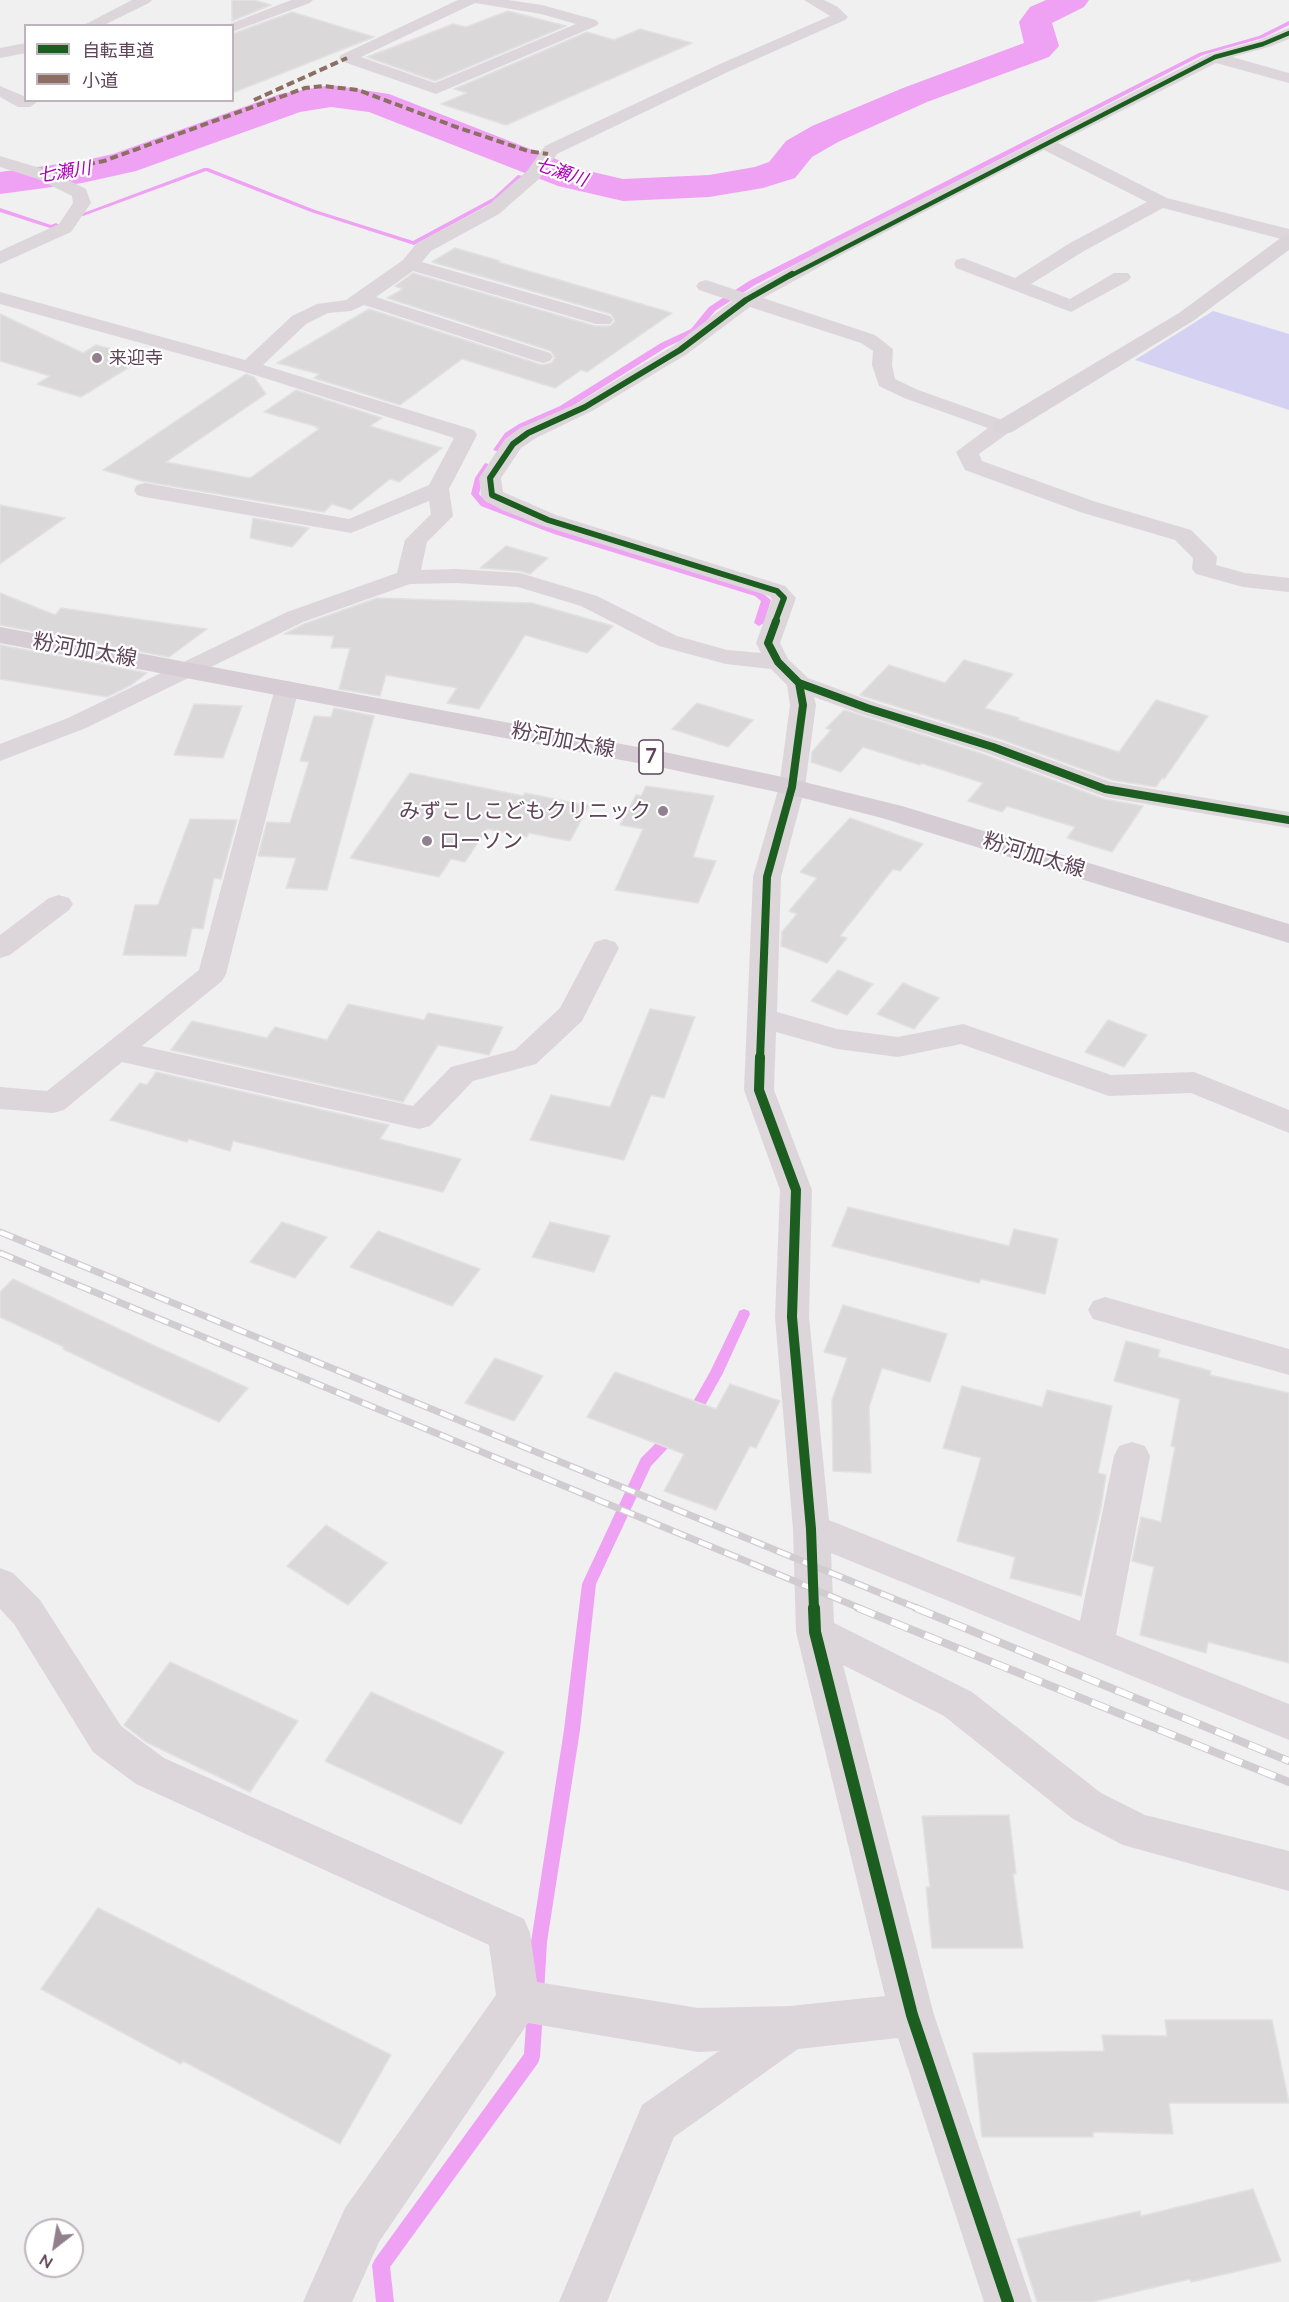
<!DOCTYPE html>
<meta charset="utf-8">
<style>
body{margin:0}
#map{position:relative;width:1289px;height:2302px;overflow:hidden;background:#eff0ef;font-family:Lato,"Noto Sans JP",sans-serif}
canvas{display:block}
.legend{position:absolute;left:24px;top:24px;width:210px;height:78px;box-sizing:border-box;background:#fff;border:2px solid #bfb4bd;margin:0;padding:8px 10px;list-style:none;font-size:18px;color:#5e4459}
.legend li{display:flex;align-items:center;gap:12px;height:30px}
.legend b{width:30px;border:2px solid #bfb4bd}
.north{position:absolute;left:24px;top:2218px;width:60px;height:60px;box-sizing:border-box;background:#fff;border:2px solid #bfb4bd;border-radius:50%;rotate:211deg;font-size:16px;font-weight:700;line-height:24px;text-align:center;color:#5e4459}
.north::after{content:'';display:block;margin:auto;width:21px;height:27px;background:#91808e;clip-path:polygon(50% 0,100% 100%,50% 72%,0 100%)}
</style>
<div id="map">
<canvas width="1289" height="2302"></canvas>
<ul class="legend">
<li><b style="height:8px;background:#1b5e20"></b>自転車道</li>
<li><b style="height:8px;background:#8d6e63"></b>小道</li>
</ul>
<div class="north">N</div>
</div>
<script>
const ctx = document.querySelector('canvas').getContext('2d');
ctx.lineJoin = 'round';
function fill(path, color) {
  ctx.fillStyle = color;
  ctx.fill(path, 'evenodd');
}
function poly(rows) {
  const path = new Path2D();
  for (const r of rows) {
    path.moveTo(r[0], r[1]);
    for (let i = 2; i < r.length; i += 2) path.lineTo(r[i], r[i + 1]);
  }
  return path;
}
function strokePath(path, color, width, dash) {
  ctx.strokeStyle = color;
  ctx.lineWidth = width;
  ctx.lineCap = dash ? 'butt' : 'round';
  ctx.setLineDash(dash || []);
  ctx.stroke(path);
}
function drawText(font, color, halo, rows, align = 'center') {
  ctx.font = font + ' Lato,"Noto Sans JP",sans-serif';
  ctx.lineWidth = 4.5;
  ctx.setLineDash([]);
  ctx.textBaseline = 'middle';
  ctx.strokeStyle = halo;
  ctx.fillStyle = color;
  for (const [text, x, y, turn = 0] of rows) {
    ctx.save();
    ctx.translate(x, y);
    ctx.rotate((+turn || 0) * Math.PI / 180);
    ctx.textAlign = isNaN(turn) ? turn : align;
    if (halo) ctx.strokeText(text, 0, 0);
    ctx.fillText(text, 0, 0);
    ctx.restore();
  }
}
const green = poly([
 [1213,311,1289,334,1289,410,1135,360]
]);
const stream = poly([
 [1289,21,1289,25,1263,38,1203,55,755,285,715,311,697,333,667,347,566,410,525,428,511,437,500,452,493,450,505,433,519,424,560,406,661,343,691,329,709,307,749,281,1199,53,1259,36,1289,21],
 [204,168,208,168,315,210,413,241,493,198,518,175,523,176,497,200,414,245,311,212,206,171,83,216,78,215,204,168],
 [0,208,51,225,56,223,59,225,54,228,50,228,0,212,0,208],
 [485,463,492,465,483,478,479,494,487,502,560,530,761,592,771,600,764,623,759,626,754,623,761,601,755,596,554,534,481,506,471,494,475,478,485,463],
 [744,1309,749,1311,750,1314,723,1373,697,1420,692,1421,687,1420,685,1416,710,1372,738,1314,739,1311,744,1309],
 [673,1430,678,1431,680,1435,651,1466,596,1584,580,1730,547,1942,544,1993,542,1999,536,2001,530,1999,528,1993,531,1942,564,1730,582,1584,641,1458,668,1431,673,1430],
 [535,2002,541,2004,543,2010,540,2057,538,2063,390,2267,394,2302,376,2302,372,2265,375,2259,524,2054,527,2010,529,2004,535,2002]
]);
const river = poly([
 [1046,0,1089,0,1084,7,1052,23,1059,46,1049,57,927,102,838,142,812,157,795,178,763,188,709,197,623,201,558,186,369,112,331,107,300,112,136,171,82,183,0,194,0,172,82,161,113,154,280,94,331,85,389,94,584,170,623,179,709,175,755,167,769,162,786,141,812,126,903,88,1024,43,1019,22,1030,7,1046,0]
]);
const building = poly([
 [232,0,254,0,271,5,232,21,232,0],
 [508,11,566,26,435,81,367,57,453,24,466,27,508,11],
 [292,12,374,37,232,93,232,34,292,12],
 [640,29,692,43,506,125,441,104,467,93,454,89,587,32,614,40,640,29],
 [455,248,500,261,498,262,672,313,587,372,581,370,555,388,462,359,400,405,314,378,319,374,277,363,369,309,542,365,551,363,555,358,551,351,387,298,403,289,395,286,413,273,595,326,610,326,615,321,611,314,432,262,455,248],
 [0,314,83,353,96,345,144,358,81,397,37,384,50,376,0,361,0,314],
 [246,374,254,377,266,394,166,462,250,478,319,429,316,428,318,427,264,412,296,390,382,418,370,426,442,448,399,482,390,479,351,510,332,504,324,512,142,481,103,470,246,374],
 [0,505,65,518,0,564,0,505],
 [253,518,309,528,292,547,250,538,253,518],
 [506,546,548,558,530,574,520,571,480,568,506,546],
 [0,593,55,615,61,608,207,629,169,657,0,625,0,593],
 [377,598,532,603,613,626,587,653,525,635,479,709,447,703,457,688,386,675,380,696,339,689,350,648,331,648,334,636,284,634,304,624,377,598],
 [0,645,147,673,131,685,107,697,0,679,0,645],
 [964,660,1013,674,985,708,1019,718,1018,720,1119,752,1156,700,1208,716,1164,779,1162,778,1156,787,1112,780,1003,740,860,695,889,665,945,683,964,660],
 [697,703,753,720,728,747,672,729,697,703],
 [194,704,242,706,223,758,174,755,194,704],
 [334,708,374,716,327,890,286,888,296,858,258,856,267,822,290,823,309,762,300,761,314,716,331,717,334,708],
 [844,710,983,754,1104,799,1143,806,1112,852,1067,838,1075,827,1007,806,1002,812,968,801,983,783,921,763,920,765,863,747,841,772,811,762,812,752,831,730,826,728,844,710],
 [410,773,523,796,525,793,589,806,570,841,529,833,527,837,487,829,465,862,451,859,439,877,350,858,410,773],
 [646,786,714,796,693,857,716,861,698,903,615,890,643,829,620,825,636,795,641,796,646,786],
 [850,818,923,844,900,871,893,869,840,936,847,938,827,963,781,946,782,932,797,914,789,911,817,878,800,872,850,818],
 [190,819,237,820,221,879,214,878,203,929,192,928,186,956,123,955,135,905,158,905,190,819],
 [838,970,873,984,847,1015,811,1001,838,970],
 [903,983,939,998,914,1029,877,1014,903,983],
 [348,1004,424,1020,428,1013,503,1027,489,1055,438,1045,403,1102,171,1050,192,1021,267,1038,275,1027,327,1040,348,1004],
 [650,1009,695,1017,664,1098,651,1095,624,1160,530,1140,551,1095,610,1107,650,1009],
 [1108,1020,1147,1035,1124,1067,1085,1052,1108,1020],
 [156,1072,389,1125,380,1139,461,1159,443,1192,233,1141,230,1151,189,1139,187,1142,110,1120,140,1083,147,1085,156,1072],
 [848,1207,1009,1246,1014,1229,1058,1239,1045,1294,981,1279,979,1283,832,1246,848,1207],
 [282,1222,327,1237,295,1278,250,1262,282,1222],
 [550,1222,610,1236,594,1272,532,1257,550,1222],
 [378,1231,480,1269,452,1306,350,1267,378,1231],
 [13,1279,155,1346,248,1388,219,1422,140,1386,63,1349,64,1347,0,1317,0,1292,13,1279],
 [843,1305,947,1334,930,1382,882,1368,869,1407,871,1473,833,1471,832,1400,847,1358,824,1352,843,1305],
 [1126,1341,1160,1350,1158,1357,1211,1371,1210,1375,1289,1393,1289,1663,1208,1642,1206,1653,1140,1635,1154,1567,1132,1561,1141,1517,1161,1522,1175,1447,1171,1446,1180,1399,1114,1381,1126,1341],
 [495,1358,543,1376,514,1421,465,1403,495,1358],
 [615,1372,716,1409,730,1384,780,1401,756,1448,750,1446,716,1510,664,1491,684,1454,587,1417,615,1372],
 [962,1386,1042,1407,1047,1390,1112,1406,1098,1473,1106,1475,1101,1507,1081,1596,1010,1578,1015,1557,957,1541,981,1458,943,1448,962,1386],
 [326,1525,387,1563,348,1605,287,1566,326,1525],
 [170,1662,298,1721,250,1792,146,1742,124,1725,170,1662],
 [371,1692,504,1752,461,1824,325,1761,371,1692],
 [1009,1815,1016,1874,1013,1874,1023,1948,932,1948,926,1887,930,1887,922,1816,1009,1815],
 [98,1908,391,2055,340,2144,183,2061,181,2064,41,1989,98,1908],
 [1165,2020,1272,2020,1289,2103,1169,2103,1173,2134,1093,2132,1093,2137,982,2137,973,2053,1104,2051,1102,2035,1167,2036,1165,2020],
 [1253,2189,1281,2261,1191,2282,1190,2279,1092,2302,1037,2302,1017,2239,1140,2211,1141,2216,1253,2189]
]);
const street = poly([
 [132,0,152,0,149,3,102,26,82,26,132,0],
 [291,0,313,0,310,3,237,30,232,32,232,26,225,26,291,0],
 [458,0,508,0,542,5,596,20,599,23,596,26,436,94,341,61,339,58,341,55,458,0],
 [475,3,541,14,576,24,435,83,361,57,475,3],
 [804,0,824,0,838,7,848,17,845,20,732,70,557,154,539,179,499,214,431,251,422,262,610,316,613,320,610,324,596,324,413,271,376,297,550,353,553,357,550,361,543,363,536,361,364,305,351,311,328,313,306,324,263,365,474,430,477,435,449,489,453,516,427,542,421,570,456,569,520,573,597,596,677,636,727,650,761,653,756,643,772,599,769,596,540,525,502,510,484,500,481,495,479,478,505,439,520,428,578,403,673,346,732,301,699,290,696,286,699,282,706,280,745,293,829,246,1209,54,1257,41,1289,28,1289,39,1269,47,1232,57,1289,73,1289,83,1216,63,1058,143,1167,198,1289,229,1289,241,1163,208,1084,251,1031,284,1070,299,1114,273,1128,273,1131,277,1128,281,1071,312,956,268,954,264,956,260,963,258,1015,278,1070,243,1147,202,1044,150,843,254,763,298,875,335,893,349,892,365,895,379,918,390,1011,423,1015,427,1011,431,979,454,982,461,1096,502,1191,530,1213,552,1217,557,1216,565,1245,573,1289,578,1289,592,1243,587,1196,574,1192,569,1193,558,1175,540,1080,512,965,470,956,452,988,428,904,398,879,386,872,365,873,351,861,343,750,307,687,354,592,411,536,438,521,448,501,478,503,492,556,515,785,586,796,598,780,643,788,659,808,678,876,703,1002,742,1111,782,1289,812,1289,828,1105,797,984,752,858,713,814,697,816,705,805,787,781,877,777,1012,837,1029,898,1037,963,1024,1111,1075,1194,1072,1289,1110,1289,1133,1191,1093,1109,1096,961,1044,898,1057,837,1049,776,1032,774,1090,812,1190,809,1317,829,1520,1080,1621,1114,1456,1119,1446,1132,1442,1145,1446,1150,1456,1116,1635,1289,1704,1289,1740,831,1553,834,1623,972,1692,1101,1793,1145,1815,1289,1851,1289,1891,1123,1845,1073,1819,944,1716,843,1665,934,2015,1032,2302,984,2302,898,2038,798,2049,674,2137,607,2302,559,2302,642,2105,719,2051,698,2052,528,2023,379,2242,352,2302,303,2302,345,2208,496,1995,489,1945,136,1784,93,1752,14,1624,0,1609,0,1568,13,1573,40,1600,121,1726,164,1758,524,1919,530,1933,537,1982,698,2008,790,2006,885,1996,796,1632,793,1529,775,1317,780,1190,744,1090,753,877,779,787,790,705,787,685,771,669,726,664,659,646,581,606,518,587,456,583,410,584,303,622,86,728,0,761,0,744,68,718,287,612,397,573,405,540,431,514,429,501,351,533,145,497,137,495,134,490,137,485,145,483,349,519,429,485,454,438,242,371,0,304,0,292,245,360,292,316,317,304,346,300,403,260,417,243,487,206,527,171,545,146,720,64,830,16,804,0],
 [26,43,26,53,0,58,0,48,26,43],
 [0,86,26,97,26,100,40,100,30,107,18,107,0,97,0,86],
 [0,156,50,171,86,189,91,203,71,232,0,264,0,251,59,224,73,203,72,196,38,179,0,167,0,156],
 [287,681,296,683,299,688,226,974,222,981,142,1046,413,1106,451,1067,515,1050,560,1008,595,942,605,939,615,942,619,948,582,1021,536,1064,473,1081,430,1126,419,1129,122,1062,64,1110,53,1113,0,1109,0,1087,47,1091,199,970,275,688,278,683,287,681],
 [59,895,69,898,73,904,69,910,10,955,0,958,0,935,49,898,59,895],
 [1105,1297,1289,1349,1289,1375,1093,1319,1088,1310,1093,1301,1105,1297]
]);
const secondary = poly([
 [1289,235,1289,250,1193,321,1012,432,1004,434,996,432,993,427,996,422,1179,313,1282,237,1289,235]
]);
const primary = poly([
 [0,627,664,752,792,779,902,806,1289,924,1289,943,882,818,791,795,664,768,0,643,0,627]
]);
const railFar1 = poly([
 [0,1232,919,1609],
 [0,1253,862,1609]
]);
const rail = poly([
 [858,1608,1289,1782],
 [916,1608,1289,1761]
]);
const quiet = poly([
 [254,100,347,58],
 [40,174,104,161,305,88,323,86,358,90,459,128,528,151,548,154]
]);
const cyclewayFar4 = poly([
 [790,276,1215,57,1263,44,1289,33]
]);
const cyclewayFar3 = poly([
 [775,622,784,598,777,591,548,520,492,495,490,478,513,444,528,433,585,407,680,350,746,300,792,274]
]);
const cyclewayFar2 = poly([
 [776,621,768,643,778,662,799,683,867,708,993,747,1105,789,1289,820],
 [760,1059,767,877,792,787,803,705,799,683]
]);
const cyclewayFar1 = poly([
 [760,1057,759,1090,796,1190,792,1317,811,1529,814,1609]
]);
const cycleway = poly([
 [814,1608,815,1632,912,2015,1008,2302]
]);
const markers = [
 [97,358,6,"#91808e"],
 [663,811,6,"#91808e"],
 [427,841,6,"#91808e"]
];
const farWaternames = [
 ["七瀬川",64,172,-9],
 ["七瀬川",561,172,19]
];
const farPoinames = [
 ["来迎寺",109,358]
];
const shields = [
 [651,757,24]
];
const shieldNames = [
 ["7",651,757]
];
const streetNames = [
 ["粉河加太線",85,650,10],
 ["粉河加太線",563,740,11],
 ["粉河加太線",1034,855,17]
];
const poiNames = [
 ["みずこしこどもクリニック",651,811],
 ["ローソン",439,841,"left"]
];
fill(green, '#d5d1f2');
fill(stream, '#efa1f4');
fill(river, '#efa1f4');
fill(building, '#dbd8da');
strokePath(building, '#e2e1e2', 1.5);
fill(street, '#dcd6db');
fill(secondary, '#dad3d8');
fill(primary, '#d6cdd4');
strokePath(railFar1, '#d0ccd0', 7);
strokePath(rail, '#d0ccd0', 8);
strokePath(railFar1, '#fff', 4.5, [14]);
strokePath(rail, '#fff', 6, [18]);
strokePath(quiet, '#8d6e63', 4, [8, 4]);
strokePath(cyclewayFar4, '#1b5e20', 4.5);
strokePath(cyclewayFar3, '#1b5e20', 6);
strokePath(cyclewayFar2, '#1b5e20', 8);
strokePath(cyclewayFar1, '#1b5e20', 10);
strokePath(cycleway, '#1b5e20', 12);
for (const [x, y, r, color] of markers) {
  const dot = new Path2D();
  dot.arc(x, y, r, 0, 2 * Math.PI);
  ctx.fillStyle = color;
  ctx.fill(dot);
  strokePath(dot, '#fff', 2);
}
drawText('italic 18px', '#ac00b5', '#fff', farWaternames);
drawText('18px', '#5e4459', '#fff', farPoinames, 'left');
for (const [x, y, w] of shields) {
  const box = new Path2D();
  box.roundRect(x - w / 2, y - 17, w, 34, 4.5);
  ctx.fillStyle = '#fff';
  ctx.fill(box);
  strokePath(box, '#5e4459', 1.5);
}
drawText('bold 20px', '#5e4459', null, shieldNames);
drawText('21px', '#5e4459', '#fff', streetNames);
drawText('21px', '#5e4459', '#fff', poiNames, 'right');
</script>
